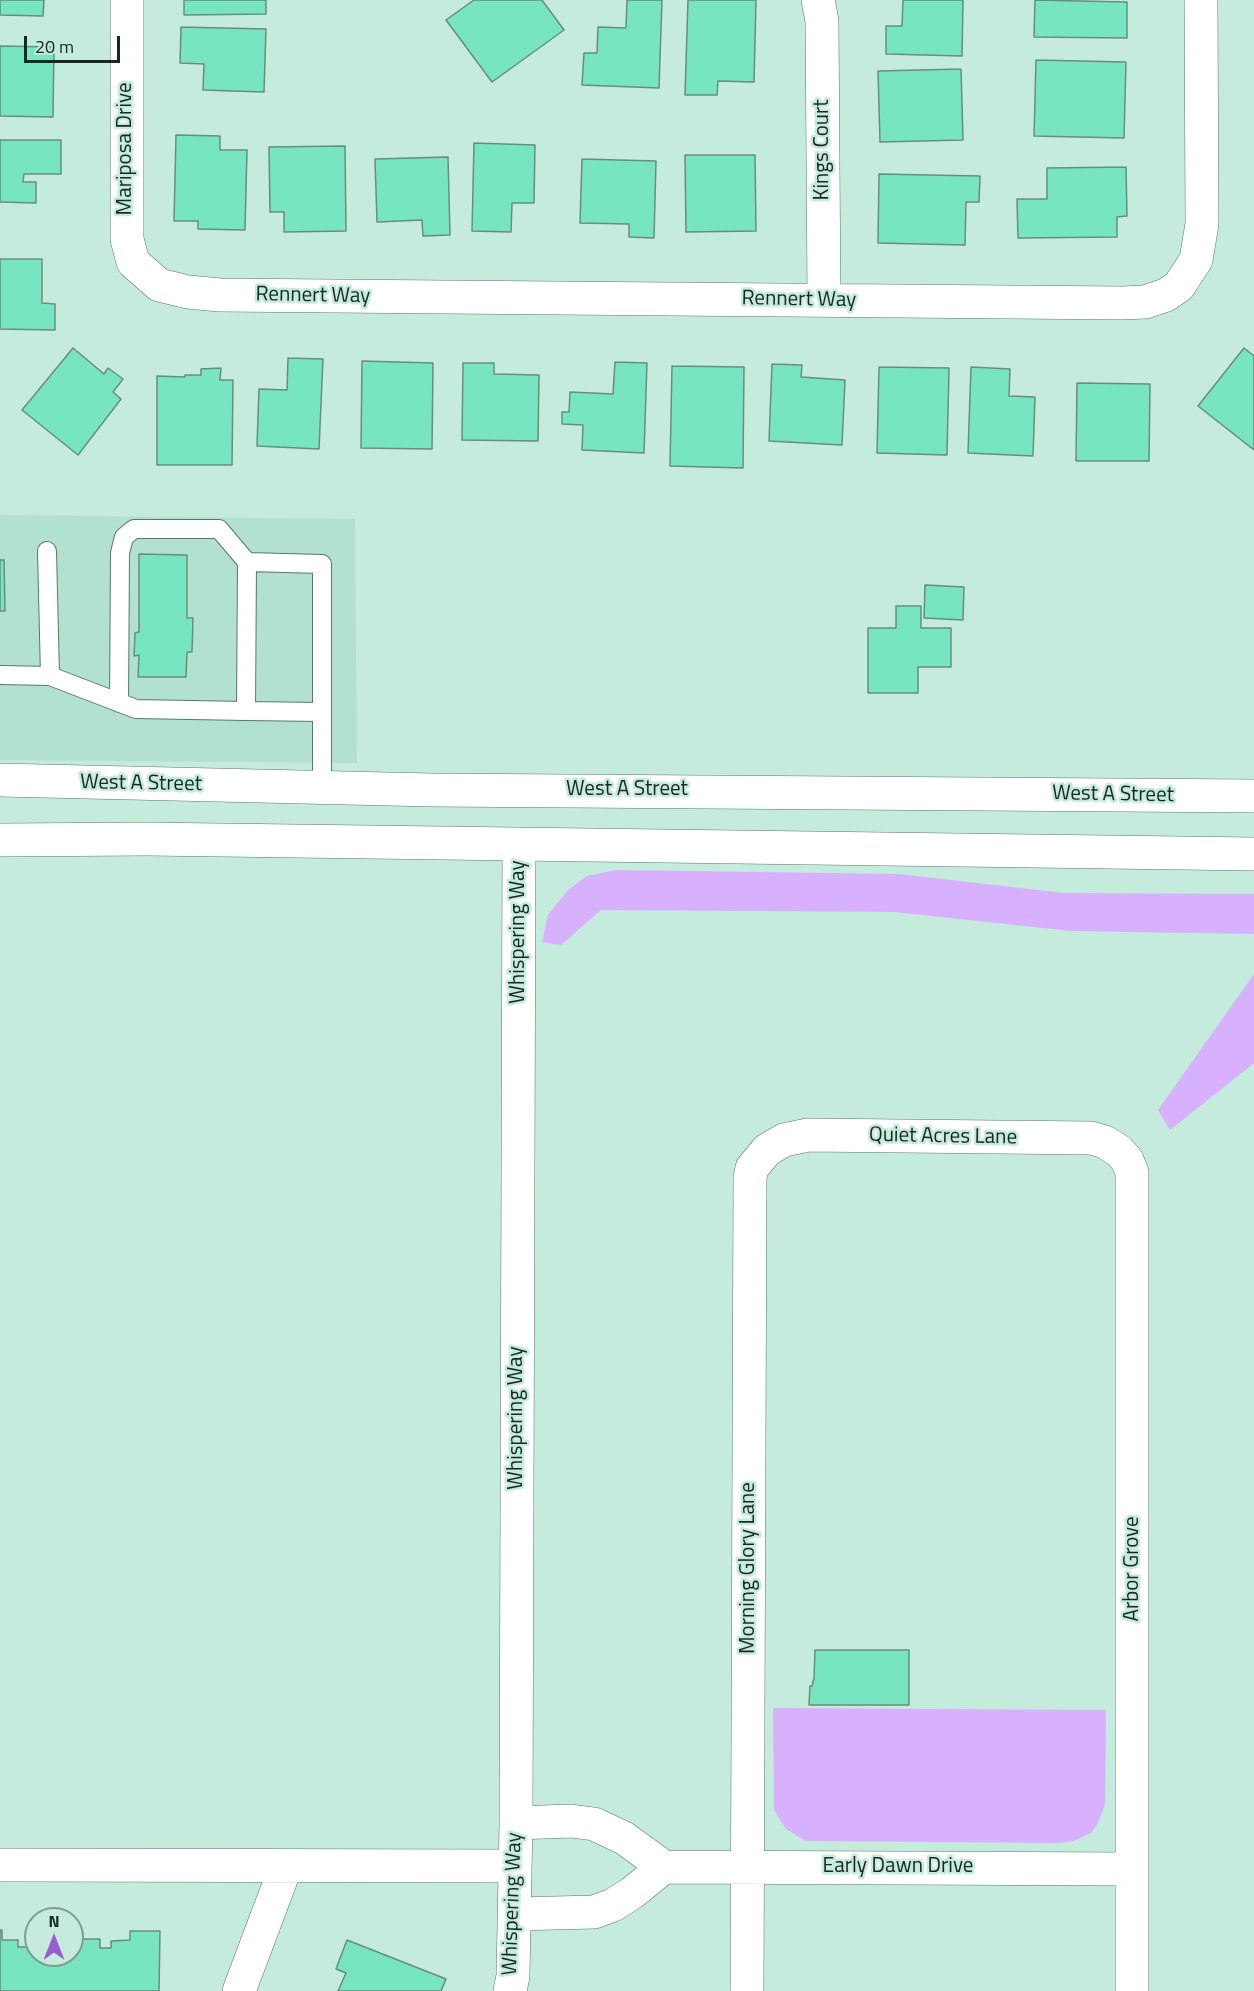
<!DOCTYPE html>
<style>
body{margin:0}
#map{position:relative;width:1254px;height:1991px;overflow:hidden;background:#c4ebdb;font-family:"Titillium Web",sans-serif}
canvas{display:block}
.north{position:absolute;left:24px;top:1907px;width:60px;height:60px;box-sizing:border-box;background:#c4ebdb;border:2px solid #7f9d91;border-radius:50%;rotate:0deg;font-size:16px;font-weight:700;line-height:24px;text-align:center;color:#182721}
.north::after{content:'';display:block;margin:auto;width:21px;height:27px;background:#9c5bd1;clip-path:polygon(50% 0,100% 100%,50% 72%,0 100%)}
.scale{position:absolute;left:24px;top:36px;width:96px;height:27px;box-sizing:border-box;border:3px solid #182721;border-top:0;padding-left:8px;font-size:18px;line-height:21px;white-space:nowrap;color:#182721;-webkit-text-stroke:4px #c4ebdb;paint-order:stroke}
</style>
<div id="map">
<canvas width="1254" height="1991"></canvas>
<div class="north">N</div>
<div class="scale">20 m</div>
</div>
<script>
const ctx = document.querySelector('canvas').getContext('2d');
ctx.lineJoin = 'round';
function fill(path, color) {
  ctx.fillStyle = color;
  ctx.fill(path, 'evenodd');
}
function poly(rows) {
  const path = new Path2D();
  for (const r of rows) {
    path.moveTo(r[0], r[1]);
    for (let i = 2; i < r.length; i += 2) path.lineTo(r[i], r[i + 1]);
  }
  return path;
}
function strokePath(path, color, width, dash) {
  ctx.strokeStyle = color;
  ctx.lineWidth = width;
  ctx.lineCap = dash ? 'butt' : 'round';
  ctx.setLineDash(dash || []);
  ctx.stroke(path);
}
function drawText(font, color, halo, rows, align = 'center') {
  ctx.font = font + ' "Titillium Web",sans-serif';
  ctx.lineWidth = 5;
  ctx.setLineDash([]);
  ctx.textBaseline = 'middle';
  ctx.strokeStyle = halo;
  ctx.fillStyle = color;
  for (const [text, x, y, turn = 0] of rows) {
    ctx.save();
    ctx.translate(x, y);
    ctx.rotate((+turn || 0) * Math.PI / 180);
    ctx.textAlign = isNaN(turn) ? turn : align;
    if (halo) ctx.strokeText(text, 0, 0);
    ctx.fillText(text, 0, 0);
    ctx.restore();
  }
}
const built = poly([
 [0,515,355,519,357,763,0,760]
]);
const green = poly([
 [616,870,899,874,1064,893,1254,894,1254,934,1071,931,894,912,601,910,561,945,542,942,548,915,569,889,587,876],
 [1254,974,1254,1063,1170,1130,1158,1110],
 [773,1708,1106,1710,1105,1805,1098,1823,1091,1833,1074,1841,1059,1843,806,1841,786,1829,774,1810]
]);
const building = poly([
 [0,0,44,0,43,16,0,15,0,0],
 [184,0,266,0,266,14,184,15,184,0],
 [474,0,542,0,564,30,492,82,446,20,474,0],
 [627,0,662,0,659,88,582,85,584,53,597,53,598,27,626,28,627,0],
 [688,0,756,0,754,82,718,81,717,95,685,95,688,0],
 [903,0,963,0,962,56,886,54,886,26,902,26,903,0],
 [1035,0,1127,2,1127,38,1034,37,1035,0],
 [181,27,266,29,264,92,203,90,204,64,180,63,181,27],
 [0,46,54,47,53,117,0,116,0,46],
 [1036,60,1126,62,1124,138,1034,136,1036,60],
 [961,69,963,140,880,142,878,71,961,69],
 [176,135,220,136,220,150,247,150,245,230,198,229,198,221,174,221,176,135],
 [0,140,61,140,61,174,24,174,23,182,36,182,36,203,0,202,0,140],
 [474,143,535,145,534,203,512,203,511,232,472,231,474,143],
 [345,146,346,231,284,232,284,212,270,212,269,147,345,146],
 [685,155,755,155,756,231,686,232,685,155],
 [448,157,450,235,423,236,422,220,377,222,375,159,448,157],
 [582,159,656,161,654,238,629,237,629,224,580,223,582,159],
 [1126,167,1127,216,1117,217,1117,237,1018,238,1017,199,1047,199,1047,168,1126,167],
 [879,174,980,176,979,202,966,202,965,245,878,243,879,174],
 [0,259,42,259,42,303,55,304,55,330,0,329,0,259],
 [73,348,104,374,108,368,123,379,113,392,121,399,78,455,22,410,73,348],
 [1244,348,1254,356,1254,450,1198,406,1244,348],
 [288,358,323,359,319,449,257,446,259,389,287,390,288,358],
 [362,361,433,363,432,449,361,448,362,361],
 [615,362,647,363,644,453,582,450,583,425,562,424,562,412,569,412,570,392,613,394,615,362],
 [463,363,494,363,494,374,539,375,538,441,462,440,463,363],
 [772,364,802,365,801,377,845,380,842,445,769,441,772,364],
 [672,366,744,367,743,468,670,466,672,366],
 [879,367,949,368,947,455,877,453,879,367],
 [971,367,1010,369,1009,396,1035,397,1033,456,968,453,971,367],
 [221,368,220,380,233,380,232,465,157,465,157,376,185,377,185,375,201,375,201,369,221,368],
 [1077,383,1150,384,1149,461,1076,461,1077,383],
 [139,554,187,555,187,618,193,618,192,652,187,652,186,677,138,677,139,655,134,656,135,633,139,632,139,554],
 [0,560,4,560,5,611,0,611,0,560],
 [925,585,964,587,963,620,924,618,925,585],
 [896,606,921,606,921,628,951,628,951,667,918,667,918,693,868,693,868,628,896,628,896,606],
 [815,1650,909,1650,909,1705,809,1705,810,1686,812,1686,814,1678,815,1650],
 [0,1930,2,1930,2,1940,18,1940,18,1947,27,1947,27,1939,36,1939,36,1955,72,1955,72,1933,83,1933,83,1939,100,1939,100,1948,111,1948,111,1941,130,1940,130,1931,160,1931,159,1991,0,1991,0,1930],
 [347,1940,446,1979,441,1991,338,1991,346,1973,336,1969,347,1940]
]);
const service = poly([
 [47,551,50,676,136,709,246,711],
 [0,675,50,676],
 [119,703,120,553,124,537,134,529,219,529,247,562],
 [322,712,246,711,247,562,322,564,322,788]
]);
const minor = poly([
 [127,0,127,239,133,262,159,285,188,292,220,295,1122,303,1145,302,1166,295,1179,286,1196,260,1202,224,1201,0],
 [818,0,822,21,824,300],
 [516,1823,571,1821,594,1824,624,1838,664,1867,1132,1869],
 [0,1865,515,1866],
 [515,1914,594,1912,613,1905,632,1893,664,1867],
 [239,1991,286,1866],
 [510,1991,513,1976,516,1823,519,845],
 [747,1991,750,1178,752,1168,767,1150,784,1140,808,1135,1091,1138,1105,1142,1119,1151,1127,1160,1132,1172,1132,1991]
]);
const secondary = poly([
 [0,780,432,790,1254,796],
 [0,840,147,839,1254,854]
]);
const streetNames = [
 ["Mariposa Drive",126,149,-90],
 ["Kings Court",823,150,-90],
 ["Rennert Way",313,296,1],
 ["Rennert Way",799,300,1],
 ["West A Street",141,784,1],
 ["West A Street",627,790],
 ["West A Street",1113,795,1],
 ["Whispering Way",519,932,-90],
 ["Quiet Acres Lane",943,1137,1],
 ["Whispering Way",517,1418,-90],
 ["Morning Glory Lane",749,1568,-90],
 ["Arbor Grove",1133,1569,-90],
 ["Early Dawn Drive",898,1867],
 ["Whispering Way",513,1904,-88]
];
fill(built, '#b2e2cf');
fill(green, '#d8b1fe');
fill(building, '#77e5bf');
strokePath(building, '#698d7f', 1.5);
strokePath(service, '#55796b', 20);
strokePath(minor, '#55796b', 34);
strokePath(secondary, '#55796b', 34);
strokePath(service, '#fff', 18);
strokePath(minor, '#fff', 33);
strokePath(secondary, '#fff', 33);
drawText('21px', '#182721', '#c4ebdb', streetNames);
</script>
